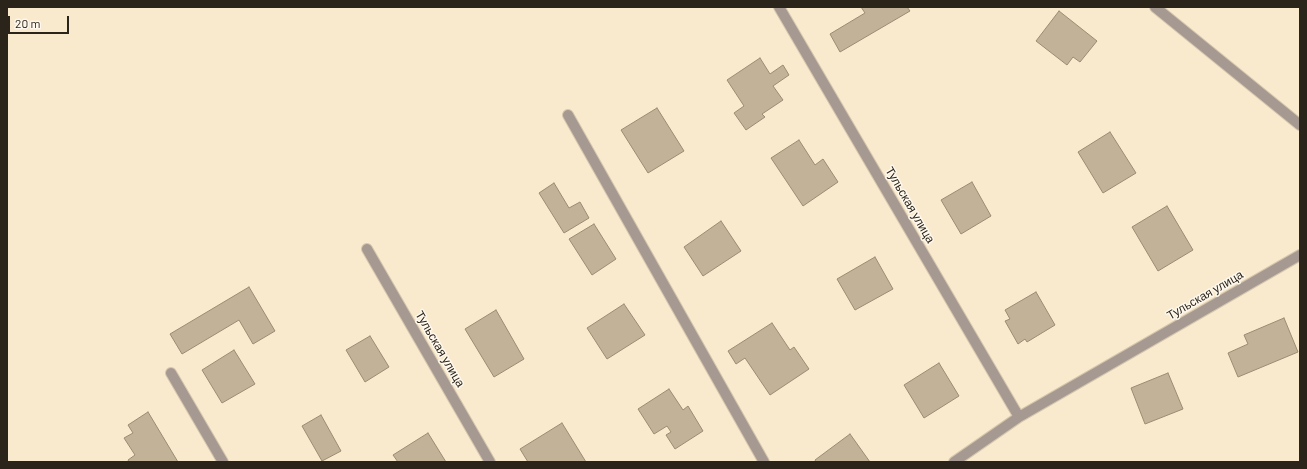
<!DOCTYPE html>
<meta charset="utf-8">
<style>
body{margin:0}
#map{position:relative;width:1307px;height:469px;overflow:hidden;background:#f9e9cd;font-family:Barlow,sans-serif}
canvas{display:block}
.frame{position:absolute;inset:0;border:8px solid #2a241a;pointer-events:none}
.scale{position:absolute;left:8px;top:16px;width:61px;height:18px;box-sizing:border-box;border:2px solid #2a241a;border-top:0;padding-left:5px;font-size:12px;line-height:14px;white-space:nowrap;color:#2a241a;-webkit-text-stroke:3px #fef8ed;paint-order:stroke}
</style>
<div id="map">
<canvas width="1307" height="469"></canvas>
<div class="frame"></div>
<div class="scale">20 m</div>
</div>
<script>
const ctx = document.querySelector('canvas').getContext('2d');
ctx.lineJoin = 'round';
function fill(path, color) {
  ctx.fillStyle = color;
  ctx.fill(path, 'evenodd');
}
function poly(rows) {
  const path = new Path2D();
  for (const r of rows) {
    path.moveTo(r[0], r[1]);
    for (let i = 2; i < r.length; i += 2) path.lineTo(r[i], r[i + 1]);
  }
  return path;
}
function strokePath(path, color, width, dash) {
  ctx.strokeStyle = color;
  ctx.lineWidth = width;
  ctx.lineCap = dash ? 'butt' : 'round';
  ctx.setLineDash(dash || []);
  ctx.stroke(path);
}
function drawText(font, color, halo, rows, align = 'center') {
  ctx.font = font + ' Barlow,sans-serif';
  ctx.lineWidth = 3;
  ctx.setLineDash([]);
  ctx.textBaseline = 'middle';
  ctx.strokeStyle = halo;
  ctx.fillStyle = color;
  for (const [text, x, y, turn = 0] of rows) {
    ctx.save();
    ctx.translate(x, y);
    ctx.rotate((+turn || 0) * Math.PI / 180);
    ctx.textAlign = isNaN(turn) ? turn : align;
    if (halo) ctx.strokeText(text, 0, 0);
    ctx.fillText(text, 0, 0);
    ctx.restore();
  }
}
const building = poly([
 [861,7,907,7,910,11,840,52,830,34,865,13,861,7],
 [1059,11,1097,41,1080,62,1073,57,1067,65,1036,41,1059,11],
 [760,58,770,74,783,65,789,75,773,86,783,100,762,114,765,117,746,130,734,113,744,106,727,80,760,58],
 [657,108,684,151,648,173,621,130,657,108],
 [1110,132,1136,173,1103,193,1078,152,1110,132],
 [799,140,815,165,823,159,838,182,803,206,771,158,799,140],
 [972,182,991,216,961,234,941,200,972,182],
 [554,183,569,208,580,202,589,218,564,233,539,193,554,183],
 [1167,206,1193,250,1158,271,1132,227,1167,206],
 [721,221,741,251,703,276,684,247,721,221],
 [594,224,616,259,592,275,569,239,594,224],
 [875,257,893,289,855,310,837,279,875,257],
 [249,287,275,331,253,344,239,320,182,354,170,334,249,287],
 [1036,292,1055,325,1027,342,1025,339,1018,344,1005,321,1010,319,1005,310,1036,292],
 [624,304,645,335,607,359,587,328,624,304],
 [496,310,524,359,494,377,465,329,496,310],
 [1284,318,1298,352,1238,377,1228,353,1248,344,1244,335,1284,318],
 [772,323,790,350,794,347,809,369,770,395,745,358,736,364,728,351,772,323],
 [370,336,389,367,365,382,346,350,370,336],
 [234,350,255,384,222,403,202,370,234,350],
 [939,363,959,396,924,418,904,385,939,363],
 [1168,373,1183,409,1145,424,1131,388,1168,373],
 [669,389,683,410,688,406,703,431,675,449,666,435,671,432,667,426,654,434,638,409,669,389],
 [148,412,178,462,129,462,128,460,135,455,124,438,133,433,128,425,148,412],
 [321,415,341,451,322,461,302,426,321,415],
 [562,423,586,462,528,462,520,449,562,423],
 [428,433,446,462,398,462,393,455,428,433],
 [850,434,870,462,816,462,815,460,850,434]
]);
const street = poly([
 [779,7,1019,417],
 [1155,7,1300,125],
 [568,115,764,462],
 [367,249,490,462],
 [171,373,223,462],
 [954,462,1019,417,1300,255]
]);
const streetNames = [
 ["Тульская улица",910,205,60],
 ["Тульская улица",1205,295,-30],
 ["Тульская улица",440,349,60]
];
fill(building, '#c2b398');
strokePath(building, '#9a8c72', 1);
strokePath(street, '#d4c6ad', 12);
strokePath(street, '#a59991', 10);
drawText('12px', '#2a241a', '#fef8ed', streetNames);
</script>
